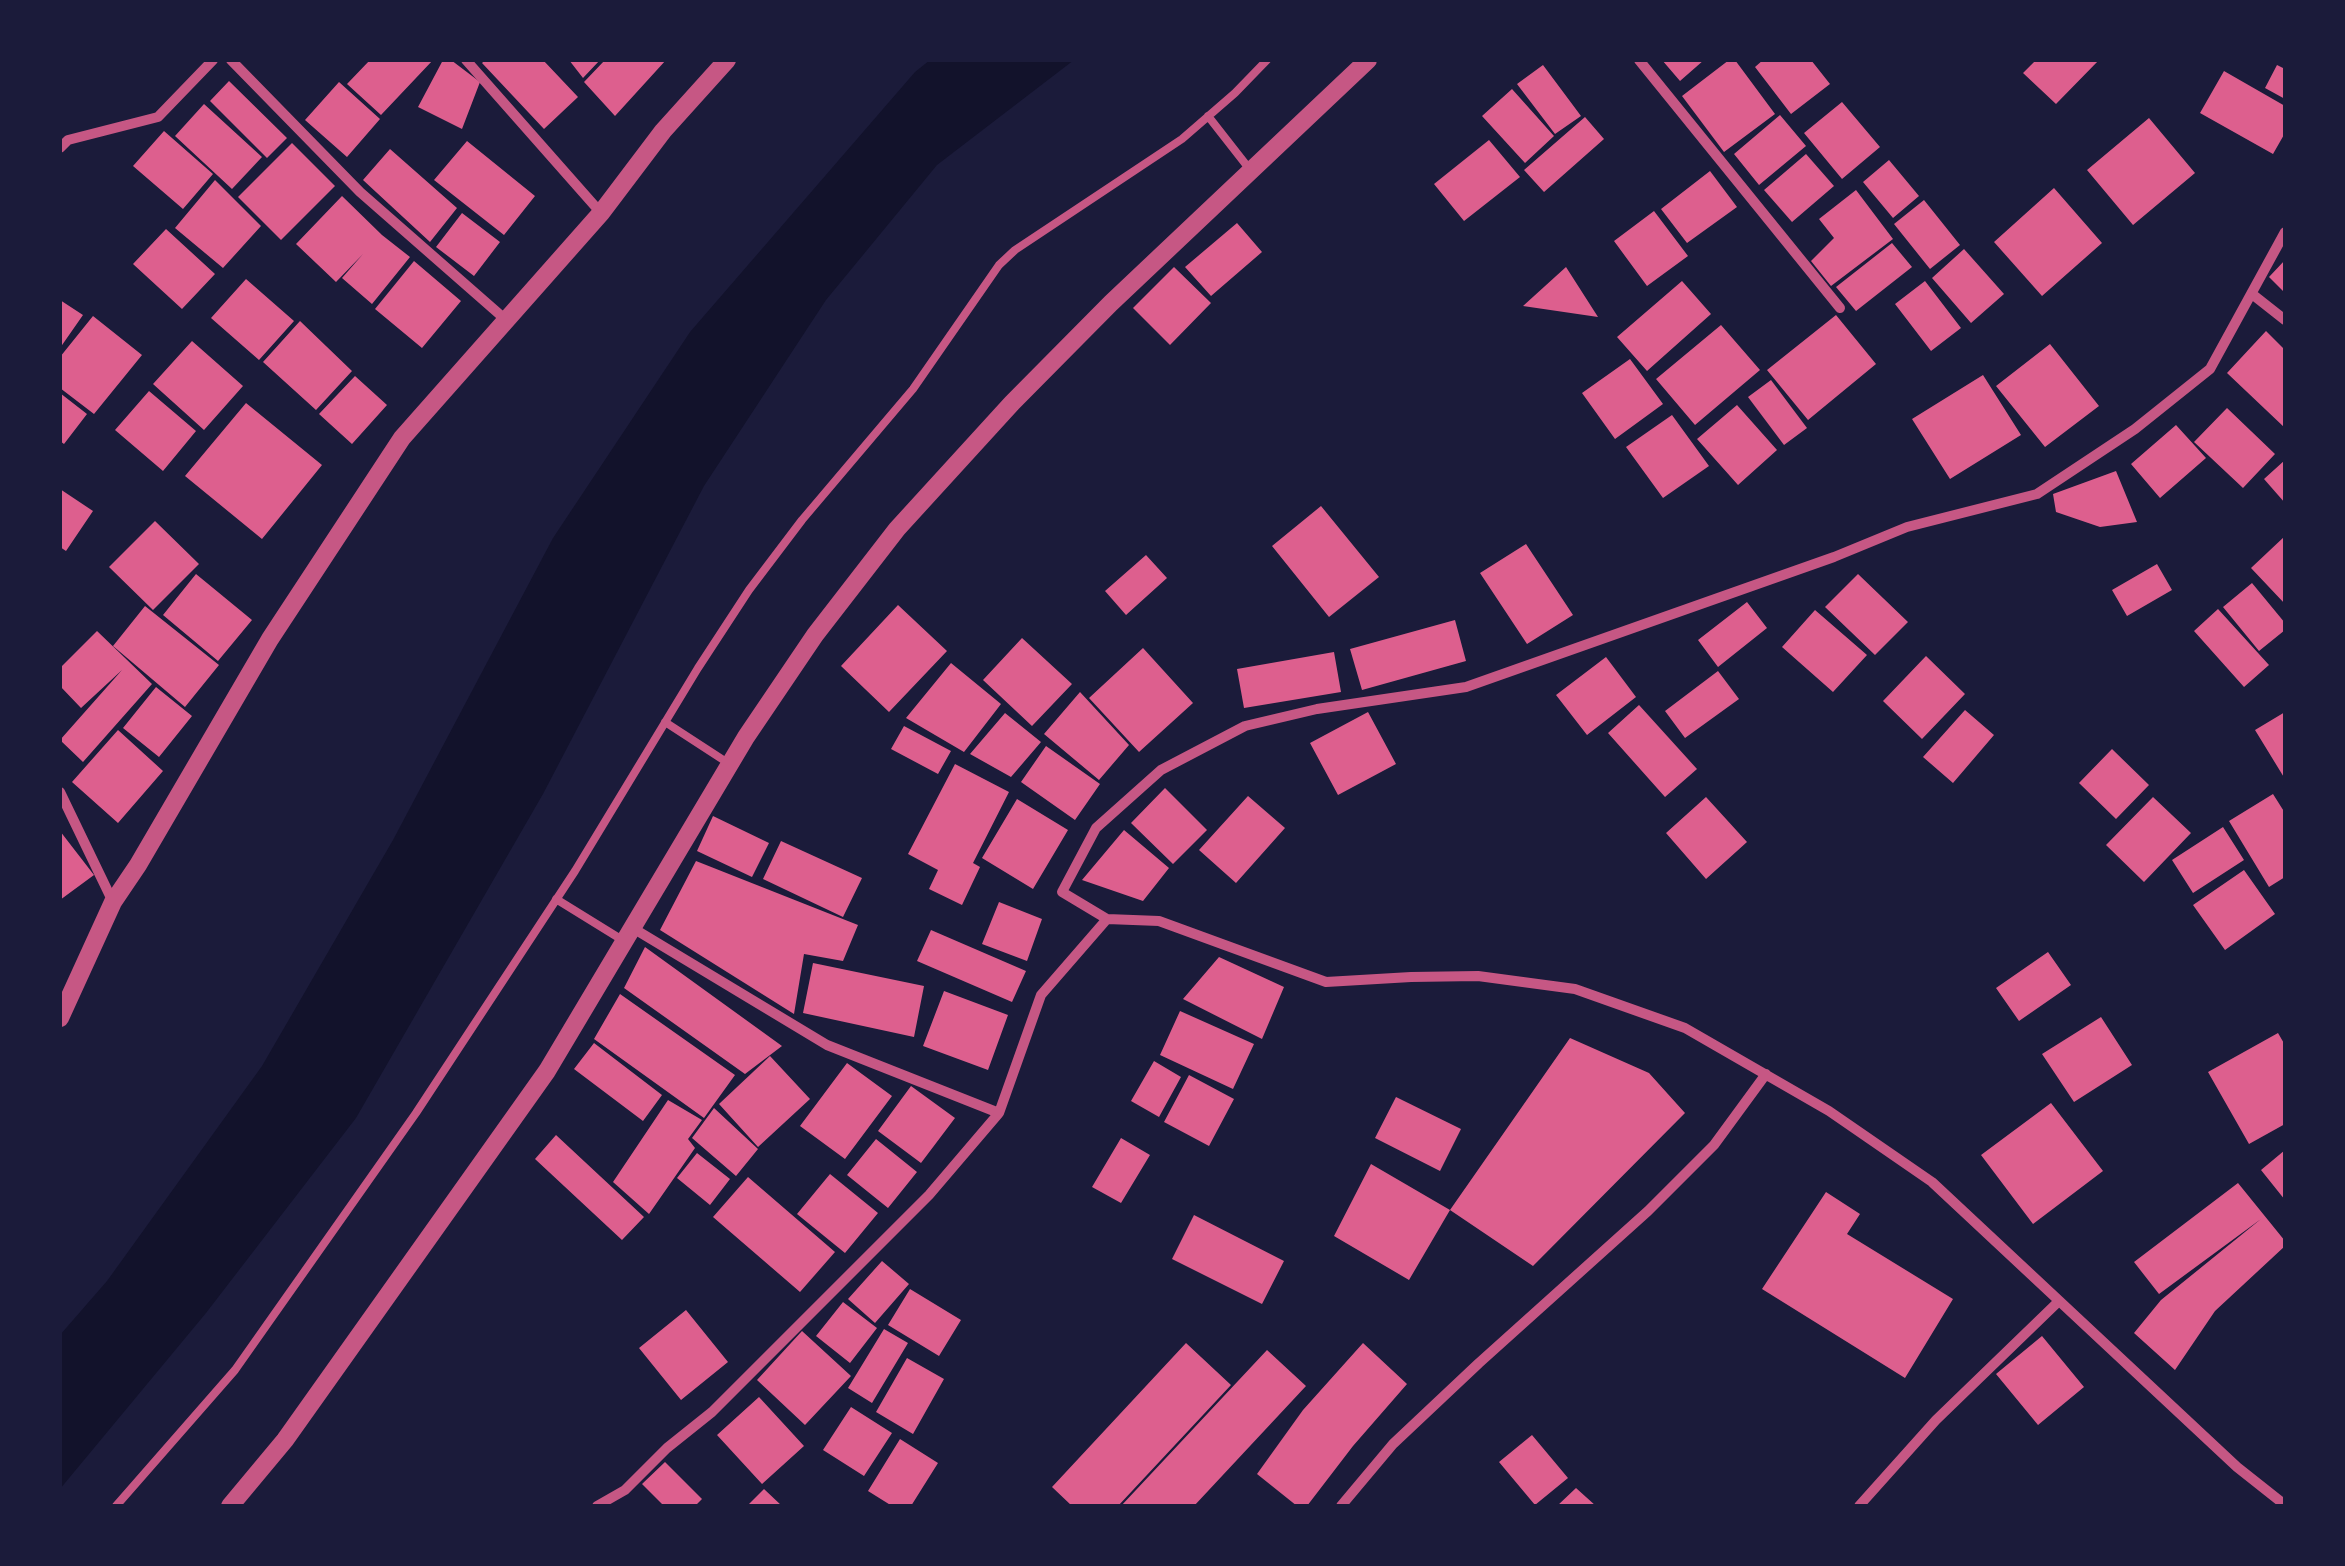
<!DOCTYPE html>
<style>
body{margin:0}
#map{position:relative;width:2345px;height:1566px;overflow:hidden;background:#1b1b3a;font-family:"DejaVu Sans",sans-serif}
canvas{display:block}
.frame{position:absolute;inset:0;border:62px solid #1b1b3a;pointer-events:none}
</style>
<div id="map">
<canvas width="2345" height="1566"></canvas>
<div class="frame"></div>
</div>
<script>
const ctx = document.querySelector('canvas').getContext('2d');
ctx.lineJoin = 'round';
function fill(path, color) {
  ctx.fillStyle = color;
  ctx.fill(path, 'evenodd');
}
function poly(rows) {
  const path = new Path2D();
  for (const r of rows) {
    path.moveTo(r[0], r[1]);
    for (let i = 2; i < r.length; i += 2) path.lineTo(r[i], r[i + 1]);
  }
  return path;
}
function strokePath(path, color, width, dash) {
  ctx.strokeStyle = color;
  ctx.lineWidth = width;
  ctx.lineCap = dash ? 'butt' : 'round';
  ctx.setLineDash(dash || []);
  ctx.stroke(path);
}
const water = poly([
 [930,60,1074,60,937,165,826,300,704,486,543,794,356,1118,206,1313,60,1489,60,1335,107,1281,262,1066,393,840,553,538,690,332,915,72]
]);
const building = poly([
 [370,60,433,60,381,115,347,84],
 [443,60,451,60,480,82,462,129,418,107],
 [485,60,543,60,578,97,544,129,482,63],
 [569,60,600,60,583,78],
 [605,60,666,60,615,116,584,82],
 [1662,60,1704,60,1680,81],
 [1729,60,1735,60,1775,114,1724,152,1682,96],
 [1763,60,1811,60,1830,84,1791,114,1755,67],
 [2036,60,2099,60,2056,104,2023,73],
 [1543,65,1581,116,1555,134,1517,84],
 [2277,65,2285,69,2285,99,2265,88],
 [2224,71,2285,106,2285,133,2273,154,2200,113],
 [229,81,287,138,267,158,210,101],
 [339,82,380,119,347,157,305,120],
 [1512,89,1554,136,1525,163,1482,116],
 [1842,102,1880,147,1842,179,1804,133],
 [204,104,262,157,232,189,175,136],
 [1780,115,1806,146,1759,185,1734,154],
 [1585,117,1604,139,1544,192,1524,170],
 [2149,118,2195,173,2133,225,2087,170],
 [164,131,213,174,183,209,133,166],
 [1489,140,1520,177,1464,221,1434,184],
 [467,141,535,196,504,235,434,180],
 [292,143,335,186,281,240,238,197],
 [390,149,457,208,430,242,363,180],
 [1806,154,1834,186,1792,222,1764,190],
 [1889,160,1919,196,1893,218,1863,182],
 [1710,171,1737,207,1687,243,1661,209],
 [215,180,261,226,223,268,175,228],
 [2054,188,2102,243,2042,296,1994,242],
 [1856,190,1893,239,1831,286,1811,261,1834,238,1819,219],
 [342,196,382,235,410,257,372,304,342,278,363,254,336,282,296,244],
 [1924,200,1960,245,1930,269,1894,224],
 [1654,211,1688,256,1647,286,1614,241],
 [462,213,500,242,474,276,436,247],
 [1237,223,1262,252,1211,296,1185,267],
 [166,229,215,274,182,309,133,264],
 [1892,243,1912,267,1856,311,1836,287],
 [1964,249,2004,294,1971,323,1932,278],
 [2285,260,2285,293,2269,277],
 [414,261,461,301,422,348,375,309],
 [1174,267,1211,303,1170,345,1133,308],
 [1566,267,1598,317,1523,306],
 [246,279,294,321,259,360,211,318],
 [1682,281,1711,314,1647,371,1617,337],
 [1925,281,1961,328,1931,351,1895,304],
 [60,300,83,315,60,348],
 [1836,315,1876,364,1808,420,1767,370],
 [93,316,142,355,94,414,60,388,60,357],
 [300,321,352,371,316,410,263,362],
 [1721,325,1760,370,1695,425,1656,379],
 [2266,331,2285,350,2285,428,2227,373],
 [192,341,243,386,204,430,153,384],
 [2050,344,2099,406,2045,447,1996,386],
 [1630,359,1663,404,1615,439,1582,393],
 [1983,375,2021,435,1950,479,1912,419],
 [355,376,387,405,352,444,319,414],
 [1771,380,1807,428,1784,445,1748,397],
 [149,391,196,431,163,471,115,430],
 [60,393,87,414,64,444,60,441],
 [246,403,322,465,262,539,185,476],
 [1737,405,1777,450,1738,485,1697,439],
 [2227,408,2275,454,2243,488,2194,442],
 [1672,415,1709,466,1663,498,1626,447],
 [2176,425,2206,458,2160,498,2131,464],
 [2285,460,2285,503,2264,479],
 [2116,471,2137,522,2100,527,2056,512,2053,494],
 [60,489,93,511,66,551,60,547],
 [1321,506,1379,577,1329,617,1272,546],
 [155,521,199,564,153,610,109,567],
 [2285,536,2285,604,2251,568],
 [1526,544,1573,615,1527,644,1480,573],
 [1146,555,1167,578,1126,615,1105,591],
 [2157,564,2172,590,2127,616,2112,590],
 [196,574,252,620,218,661,163,615],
 [1858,574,1908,622,1875,655,1825,607],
 [2252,583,2285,623,2285,630,2259,651,2223,607],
 [1747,602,1767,628,1718,667,1698,640],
 [898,605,947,651,889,712,841,666],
 [145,606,219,665,185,707,113,646],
 [2218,609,2269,665,2244,687,2194,631],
 [1815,610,1867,655,1833,692,1782,647],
 [1455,620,1466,661,1362,690,1350,649],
 [97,631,152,684,83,762,60,740,122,670,81,708,60,686,60,668],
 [1022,638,1072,684,1032,726,983,680],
 [1143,648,1193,703,1139,752,1089,698],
 [1334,652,1341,692,1244,708,1237,669],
 [1926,656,1965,694,1922,739,1883,701],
 [1606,657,1636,697,1587,735,1556,695],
 [951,663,1001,704,964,752,906,718],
 [1718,671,1739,699,1685,738,1665,711],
 [156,687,192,716,159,757,123,728],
 [1080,692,1129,745,1099,780,1044,734],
 [1639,705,1697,769,1665,797,1608,733],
 [1965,710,1994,735,1953,783,1923,757],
 [1368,712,1396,764,1338,795,1310,743],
 [2285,712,2285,779,2255,730],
 [1005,713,1041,742,1011,777,970,754],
 [904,726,951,751,938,774,891,749],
 [118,730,163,771,118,823,72,782],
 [1046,746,1100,784,1075,820,1021,782],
 [2112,749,2149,785,2116,819,2079,783],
 [955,764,1009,792,973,863,980,867,962,905,929,889,938,870,908,854],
 [1165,788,1207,830,1173,864,1131,823],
 [2273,794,2285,813,2285,877,2269,887,2229,821],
 [1248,796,1285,828,1236,883,1199,850],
 [1706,797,1747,842,1706,879,1666,833],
 [2153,797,2191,833,2144,882,2106,845],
 [1017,799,1068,830,1033,889,982,858],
 [713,816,769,843,752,877,697,851],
 [2223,827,2244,860,2193,893,2172,860],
 [1124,830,1169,868,1143,901,1082,880],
 [60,831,94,875,60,900],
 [781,841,862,878,843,917,763,879],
 [696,861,858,925,843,961,804,954,794,1014,660,930],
 [2244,870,2275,914,2225,950,2193,905],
 [999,902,1042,919,1027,961,982,944],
 [931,930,1026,971,1012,1002,917,961],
 [645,947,782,1046,745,1074,624,988],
 [2048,952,2071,985,2019,1021,1996,988],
 [1219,957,1284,987,1262,1039,1183,999],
 [813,963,924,986,914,1037,803,1013],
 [944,991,1008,1015,988,1070,923,1046],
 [620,994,735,1075,704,1118,594,1039],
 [1180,1011,1254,1044,1233,1089,1160,1055],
 [2101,1017,2132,1065,2074,1102,2042,1054],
 [2278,1033,2285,1045,2285,1124,2249,1144,2208,1072],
 [1570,1038,1649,1073,1685,1113,1533,1266,1450,1210,1409,1280,1334,1236,1371,1164,1450,1210],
 [594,1043,662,1095,643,1121,574,1069],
 [770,1056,810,1099,758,1147,719,1104],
 [1154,1061,1181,1077,1159,1117,1131,1101],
 [847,1063,892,1096,845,1159,800,1126],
 [1189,1075,1234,1099,1209,1146,1164,1122],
 [911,1086,955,1118,921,1163,878,1131],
 [1396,1097,1461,1129,1440,1171,1375,1138],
 [668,1100,702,1120,688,1139,695,1148,649,1214,613,1182],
 [2051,1103,2103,1171,2033,1224,1981,1155],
 [714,1108,758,1149,736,1176,692,1138],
 [556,1135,644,1217,622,1240,535,1159],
 [1121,1138,1150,1155,1121,1203,1092,1187],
 [876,1139,917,1172,888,1208,847,1175],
 [2285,1150,2285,1200,2261,1170],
 [697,1153,730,1179,710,1205,677,1178],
 [830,1174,878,1213,845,1253,797,1214],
 [748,1177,835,1252,800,1292,713,1217],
 [2238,1183,2285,1241,2285,1246,2215,1311,2175,1370,2134,1333,2161,1300,2261,1219,2159,1294,2134,1262],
 [1826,1192,1860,1214,1847,1234,1953,1299,1905,1378,1762,1289],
 [1194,1215,1284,1261,1262,1304,1172,1259],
 [882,1261,909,1284,875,1323,848,1299],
 [910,1289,961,1320,939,1356,888,1325],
 [843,1302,877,1328,850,1363,816,1336],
 [686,1310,728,1362,681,1400,639,1348],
 [884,1329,908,1343,872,1403,848,1388],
 [802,1331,851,1376,805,1425,757,1380],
 [2042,1336,2084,1387,2038,1425,1996,1374],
 [1186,1343,1231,1385,1118,1506,1072,1506,1052,1487],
 [1363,1343,1407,1384,1353,1446,1307,1506,1297,1506,1257,1474,1303,1410],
 [1267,1350,1306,1386,1194,1506,1121,1506],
 [907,1358,944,1379,913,1434,876,1412],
 [759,1397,804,1446,762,1484,717,1435],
 [851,1407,892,1433,864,1476,823,1450],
 [1532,1435,1568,1478,1535,1505,1499,1462],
 [900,1439,938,1463,911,1506,892,1506,868,1491],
 [665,1462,702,1499,695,1506,664,1506,642,1484],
 [1576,1488,1596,1506,1557,1506],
 [764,1489,782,1506,747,1506]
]);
const service = poly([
 [1208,116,1251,171],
 [665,722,728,763],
 [556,899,624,941],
 [116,1506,235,1370,416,1113,575,871,698,668,749,590,802,520,913,389,999,265,1015,250,1182,139,1235,93,1267,60]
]);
const minor = poly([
 [231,60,360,192,506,320],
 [466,60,601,213],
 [1639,60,1840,308],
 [60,148,68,140,158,117,213,60],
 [2252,294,2285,320],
 [60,792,113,902],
 [1107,919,1062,892,1096,828,1161,770,1245,726,1317,709,1466,687,1834,557,1907,527,2037,494,2135,429,2210,369,2285,232],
 [631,927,827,1045,999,1113,1041,995,1107,919,1159,921,1326,982,1411,977,1478,976,1575,989,1685,1028,1829,1111,1932,1182,2237,1467,2285,1505],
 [597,1506,625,1490,667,1448,712,1412,929,1195,999,1113],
 [1341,1506,1393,1444,1479,1363,1648,1211,1714,1145,1766,1074],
 [1859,1506,1936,1420,2059,1301]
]);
const tertiary = poly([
 [60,1018,113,902,138,865,270,639,402,438,601,213,663,131,727,60],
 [230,1506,285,1440,547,1071,746,737,815,635,897,529,1012,403,1111,303,1368,60]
]);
fill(water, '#12122b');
fill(building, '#dd5f8e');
strokePath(service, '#c65784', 8);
strokePath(minor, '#c65784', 10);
strokePath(tertiary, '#c65784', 18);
</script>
